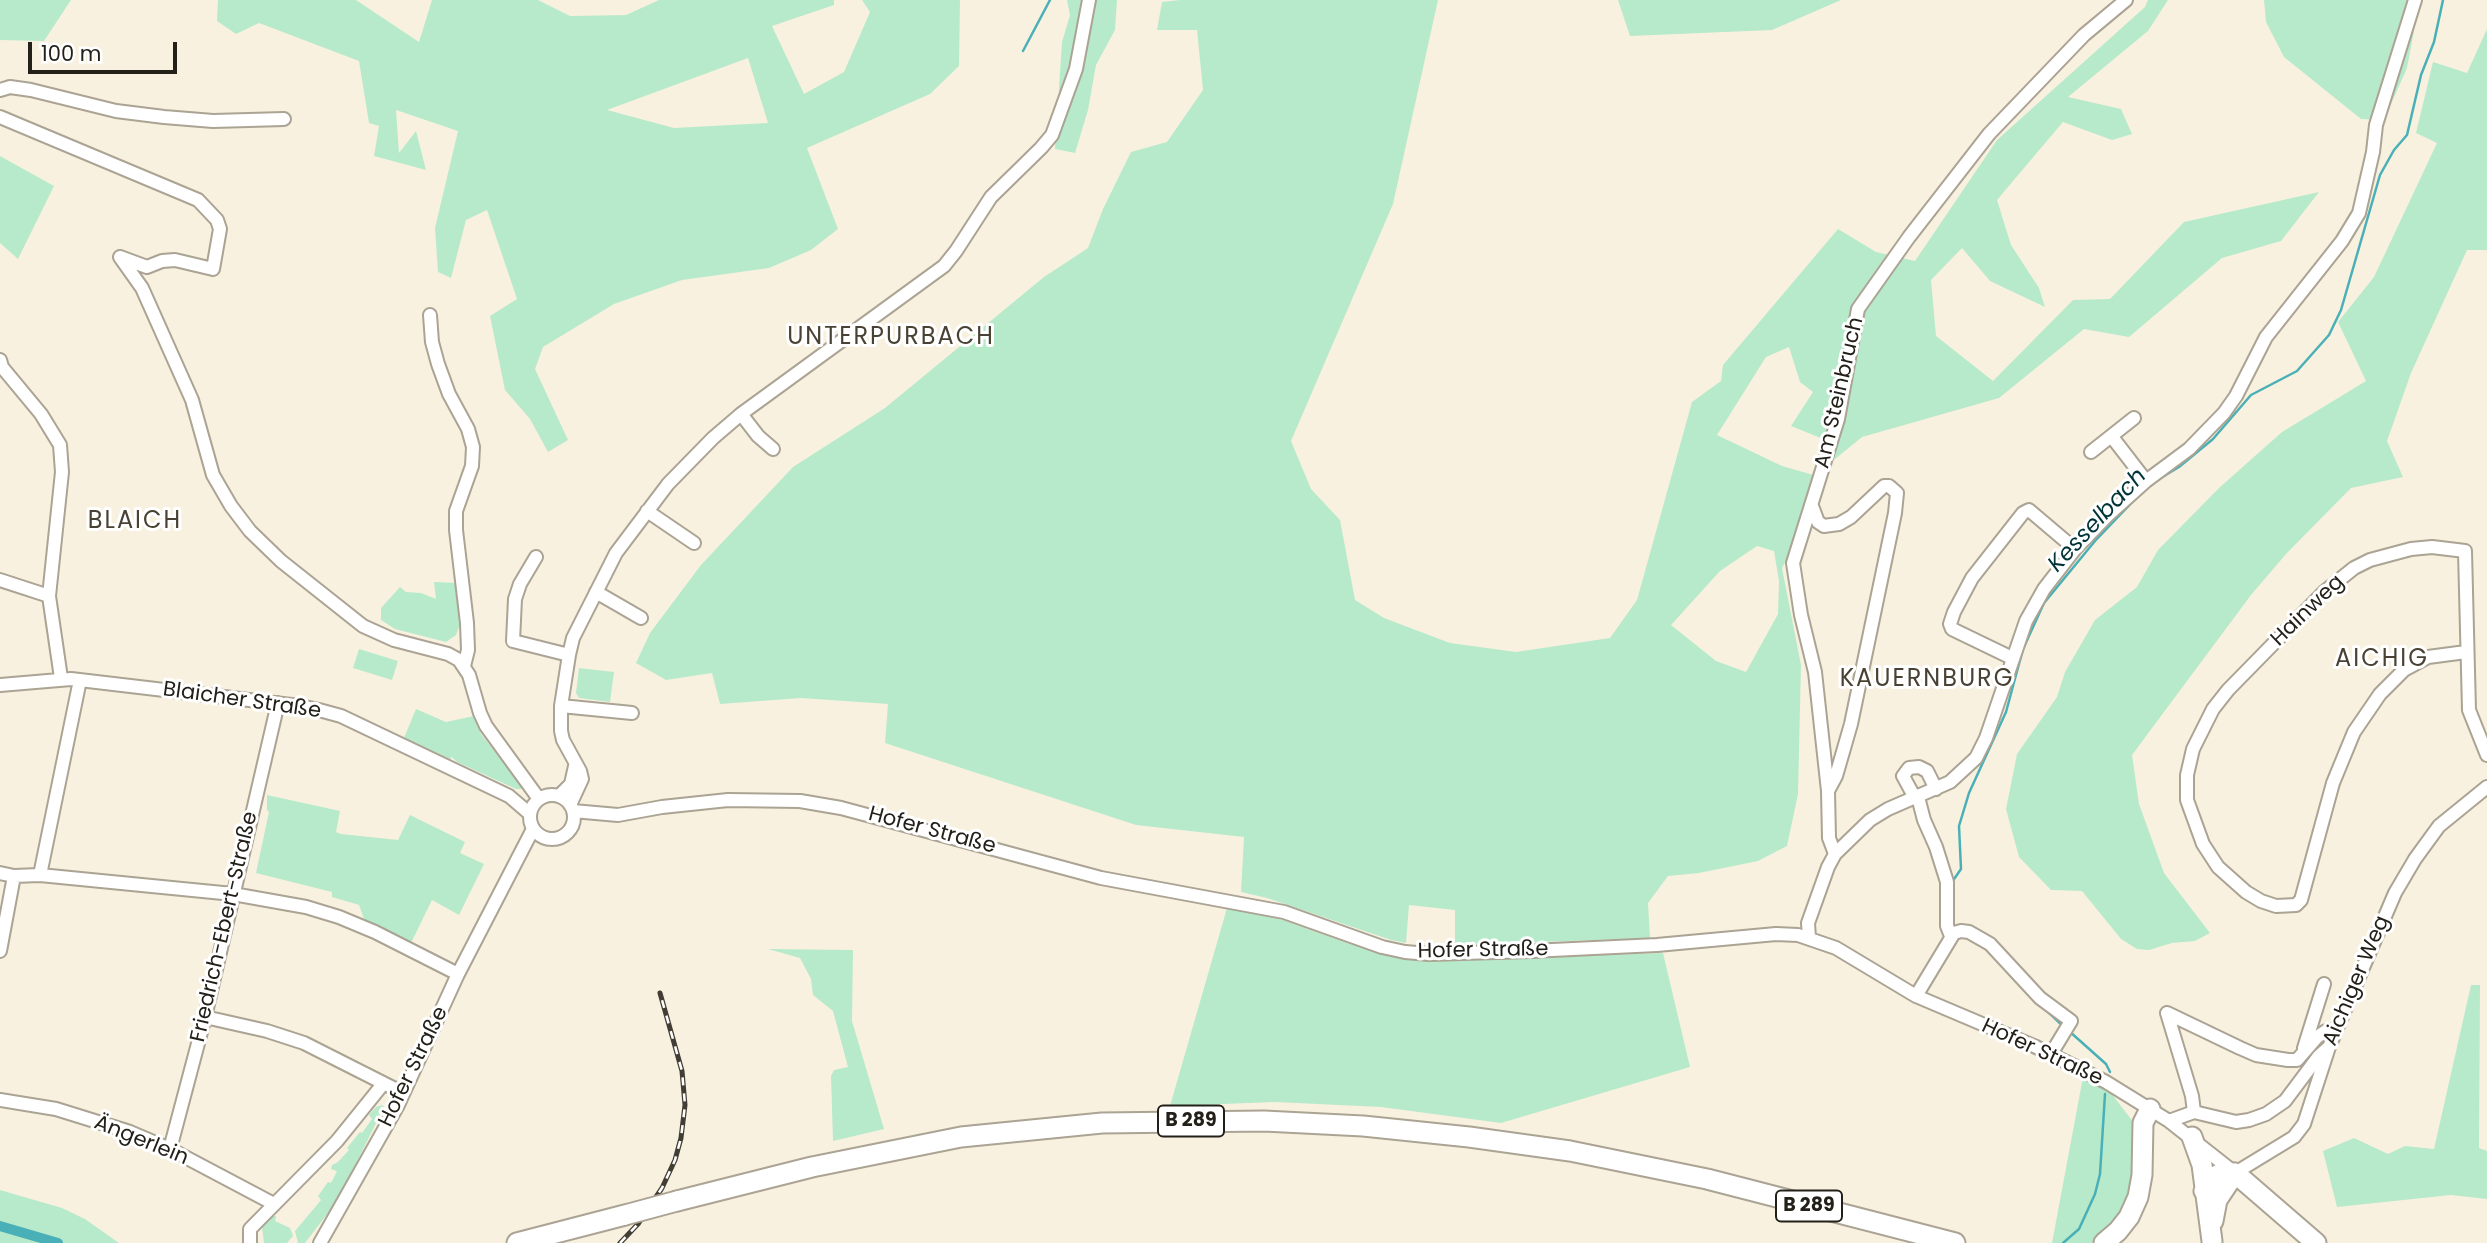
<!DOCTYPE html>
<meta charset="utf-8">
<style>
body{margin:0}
#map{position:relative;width:2487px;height:1243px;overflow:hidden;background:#f9f1df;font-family:Poppins,sans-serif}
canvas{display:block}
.scale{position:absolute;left:28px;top:42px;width:149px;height:32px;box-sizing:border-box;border:4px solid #232019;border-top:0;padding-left:9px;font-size:21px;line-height:24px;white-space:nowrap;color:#232019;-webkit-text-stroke:5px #fff;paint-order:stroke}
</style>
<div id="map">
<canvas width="2487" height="1243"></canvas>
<div class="scale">100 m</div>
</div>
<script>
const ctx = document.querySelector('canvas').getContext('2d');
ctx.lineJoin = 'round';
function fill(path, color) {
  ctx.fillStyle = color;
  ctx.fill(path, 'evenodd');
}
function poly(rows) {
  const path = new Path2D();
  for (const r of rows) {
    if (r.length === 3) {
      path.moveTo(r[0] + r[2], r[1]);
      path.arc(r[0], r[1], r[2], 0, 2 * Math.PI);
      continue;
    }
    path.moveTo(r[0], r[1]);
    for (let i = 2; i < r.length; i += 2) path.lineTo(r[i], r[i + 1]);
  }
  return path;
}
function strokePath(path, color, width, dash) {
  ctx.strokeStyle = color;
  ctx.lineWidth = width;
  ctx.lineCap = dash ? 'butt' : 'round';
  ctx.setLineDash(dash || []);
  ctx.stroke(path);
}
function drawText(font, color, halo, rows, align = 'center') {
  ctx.font = font + ' Poppins,sans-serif';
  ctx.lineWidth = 6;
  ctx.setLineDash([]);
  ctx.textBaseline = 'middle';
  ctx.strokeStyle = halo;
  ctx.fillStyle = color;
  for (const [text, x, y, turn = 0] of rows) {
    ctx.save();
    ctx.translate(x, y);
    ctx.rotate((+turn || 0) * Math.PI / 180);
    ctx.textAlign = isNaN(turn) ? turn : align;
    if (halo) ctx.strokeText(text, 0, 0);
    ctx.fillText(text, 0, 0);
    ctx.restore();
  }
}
const green = poly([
 [0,0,71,0,44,41,0,40],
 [218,0,356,0,419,42,432,0,538,0,570,16,626,15,659,0,834,0,834,5,772,26,804,94,844,72,870,12,862,0,960,0,959,66,930,94,807,148,838,229,811,250,769,268,682,280,614,304,543,347,535,369,568,440,548,452,530,419,505,390,490,316,517,299,487,210,466,220,451,278,438,272,435,228,458,131,396,110,399,153,416,131,426,170,374,156,379,126,369,123,359,61,259,23,236,34,217,21],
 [748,58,768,123,674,128,607,110],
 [1067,0,1117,0,1115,30,1096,65,1088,110,1075,153,1055,149,1062,42,1070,15],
 [1180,0,1438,0,1393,204,1291,441,1311,489,1340,520,1355,600,1384,618,1450,643,1516,652,1610,638,1637,600,1692,402,1721,381,1723,365,1838,229,1876,252,1915,261,1997,140,2145,7,2148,0,2168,0,2148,31,2068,97,2121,109,2132,134,2112,140,2063,122,1997,200,2011,245,2039,288,2045,307,1990,281,1962,248,1931,280,1936,336,1993,381,2073,300,2110,299,2184,222,2319,192,2281,241,2222,258,2129,337,2084,329,1999,398,1862,437,1829,464,1795,544,1782,568,1801,665,1798,794,1787,846,1758,861,1699,873,1668,876,1648,903,1650,938,1455,945,1455,910,1409,905,1406,943,1391,940,1267,898,1241,892,1244,837,1136,825,885,743,888,704,801,698,720,704,712,673,666,680,636,663,650,633,701,565,793,467,885,408,1044,277,1088,248,1103,209,1131,152,1167,142,1203,90,1197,30,1157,30,1162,2],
 [1789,347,1800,382,1813,392,1791,426,1828,441,1817,476,1782,466,1717,435,1766,357],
 [1757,546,1774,551,1779,581,1778,614,1746,672,1716,661,1671,625,1720,571],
 [1618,0,1841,0,1772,30,1630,36],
 [2264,0,2415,0,2414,31,2407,68,2384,120,2361,119,2284,57,2266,22],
 [2487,29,2487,250,2467,250,2411,373,2387,441,2403,477,2351,488,2286,554,2251,595,2132,755,2139,804,2164,873,2210,933,2195,941,2172,943,2149,950,2137,949,2121,939,2082,891,2051,890,2019,857,2006,809,2017,754,2057,697,2065,672,2095,620,2137,587,2158,550,2219,488,2282,432,2366,381,2338,322,2374,277,2437,143,2416,133,2433,62,2467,73],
 [0,156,54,186,18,259,0,243],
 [434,582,459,583,459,627,456,635,446,642,395,629,381,620,381,608,400,587,406,592,421,593,436,599],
 [359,649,398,661,392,680,353,668],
 [579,668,614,672,610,702,579,698,576,693],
 [416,709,446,722,474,716,481,734,524,789,516,789,457,762,452,757,450,759,404,738],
 [267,795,340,811,336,832,341,834,398,840,410,815,465,842,460,853,484,864,459,915,432,900,411,943,364,919,359,905,332,897,332,892,256,873,269,812,267,810],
 [1227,908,1277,918,1347,943,1405,958,1436,961,1663,953,1690,1067,1501,1123,1381,1107,1275,1102,1170,1106],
 [768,949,853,950,852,1021,884,1129,833,1141,831,1076,834,1070,848,1067,833,1011,813,995,811,979,800,958],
 [2471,985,2480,985,2479,1148,2487,1151,2487,1199,2451,1195,2337,1207,2323,1151,2354,1138,2388,1154,2405,1146,2434,1149],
 [2083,1077,2111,1093,2134,1123,2135,1191,2107,1235,2093,1243,2052,1243],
 [382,1105,384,1107,338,1200,305,1243,298,1243,295,1231,321,1200,318,1196,328,1182,331,1183,337,1171,331,1169,332,1165,338,1162,349,1150,347,1148,360,1132,362,1133,372,1119,369,1115,376,1107],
 [0,1190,62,1208,85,1219,119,1243,0,1243],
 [272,1216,276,1216,275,1221,290,1228,293,1236,287,1243,264,1243,262,1227]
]);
const stream = poly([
 [1023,51,1050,0],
 [2154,482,2179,467,2213,439,2251,395,2297,371,2329,335,2341,310,2380,175,2394,150,2407,135,2421,75,2434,42,2443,0],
 [1952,882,1961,869,1959,826,1969,793,2006,712,2023,649,2044,603,2095,541,2141,493],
 [1963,936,1982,946],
 [2011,976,2023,989],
 [2046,1010,2064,1027],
 [2069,1031,2106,1064,2110,1072],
 [2063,1243,2079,1229,2095,1194,2100,1174,2105,1094]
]);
const canal = poly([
 [0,1226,58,1243]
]);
const minor = poly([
 [0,90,10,87,31,90,116,111,164,117,213,121,284,119],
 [0,117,198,200,217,220,220,229,213,269,175,260,162,261,147,267,120,257],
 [120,257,142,288,192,400,213,475,231,506,250,531,281,561,363,626,394,640,448,654,459,660,469,675,480,713,486,726,539,799],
 [430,315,432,342,438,364,449,394,468,429,473,447,472,466,456,511,456,530,467,623,468,650,464,666],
 [0,360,2,367,41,414,60,445,62,472,49,596,61,678],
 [741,414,758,436,773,449],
 [2112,437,2146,481],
 [2091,452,2134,418],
 [1812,506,1818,522,1824,526,1831,525,1839,524,1851,517,1884,486,1889,486,1897,493,1895,513,1851,724,1836,776,1828,791],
 [647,511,694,543],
 [536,557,520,584,515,599,513,641,569,655],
 [0,580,49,596],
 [596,592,641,618],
 [2466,652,2428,657,2404,670,2380,694,2354,732,2333,783,2301,900,2296,905,2276,906,2261,901,2246,892,2218,867,2203,844,2187,800,2187,775,2193,749,2213,709,2228,690,2324,592,2354,568,2370,560,2411,549,2432,547,2465,551,2469,710,2487,755],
 [2012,658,1952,629,1950,624,1954,612,1972,578,2023,513,2029,510,2075,549],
 [0,685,71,679,300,706,319,710,341,716,509,796,530,814],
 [561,706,632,713],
 [552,817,22],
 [559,796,571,784,575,766],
 [1918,797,1924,820,1936,847,1947,882,1947,926,1951,936],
 [1915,798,1903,776,1909,768,1919,767,1927,771,1936,789],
 [570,805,582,779,580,771,563,740,561,731,561,706,569,655,573,638,616,553,668,484,713,438,741,414,944,266,956,251,991,197,1041,148,1052,135,1076,69,1089,0],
 [573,811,618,815,662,807,728,800,800,801,841,808,1101,878,1284,912,1382,947,1405,952,1429,954,1531,951,1657,945,1776,934,1798,935,1836,948,1916,996,2034,1046,2106,1082,2169,1121,2235,1173,2294,1137,2304,1124,2329,1047,2395,893,2415,859,2439,826,2487,787],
 [1835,854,1829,838,1828,791,1815,672,1801,615,1793,563,1838,419,1858,309,1909,237,1989,134,2084,35,2126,0],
 [0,873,14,876,40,875,233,894,306,907,339,917,375,932,458,974],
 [40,875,80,680],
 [1809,938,1808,923,1828,867,1835,854,1870,820,1888,809,1950,782,1976,758,1986,738,2026,621,2044,589,2075,549,2108,515,2146,481,2189,449,2224,413,2236,396,2266,337,2342,241,2359,213,2373,152,2376,125,2415,0],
 [0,951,14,876],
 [1916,996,1954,933,1961,931,1969,932,1990,944,2040,998,2071,1021,2051,1054],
 [2167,1013,2240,1048,2256,1055,2288,1060,2297,1060,2317,1037,2326,1031,2336,1029],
 [2167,1013,2192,1096,2194,1112],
 [205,1017,267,1031,304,1043,403,1093],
 [2304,1048,2324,984],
 [0,1100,56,1109,130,1132,170,1149,274,1204],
 [2169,1121,2194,1112,2236,1122,2249,1120,2266,1114,2285,1101,2318,1057,2329,1047],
 [170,1149,205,1017,278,703],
 [250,1243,250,1229,337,1141,383,1084],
 [320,1243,398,1105,458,974,533,829]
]);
const highway = poly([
 [2192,1137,2202,1165,2212,1241],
 [2204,1191,2211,1179,2219,1174,2235,1173,2316,1243],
 [677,1201,812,1167,961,1137,1102,1123,1264,1121,1363,1126,1469,1137,1570,1151,1707,1179,1955,1243],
 [2213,1221,2217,1200,2235,1173],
 [517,1243,625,1215],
 [2104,1243,2118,1231,2129,1217,2138,1197,2142,1175,2143,1123,2150,1109]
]);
const rail = poly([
 [620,1243,638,1224,662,1188,675,1160,681,1138,685,1105,682,1071,660,993]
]);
const highwayBridge = poly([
 [625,1215,677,1201]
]);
const shields = [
 [1191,1121,66],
 [1809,1206,66]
];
const shieldNames = [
 ["B 289",1191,1121],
 ["B 289",1809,1206]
];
const streetNames = [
 ["Am Steinbruch",1840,393,-77],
 ["Hainweg",2308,611,-44],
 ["Blaicher Straße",242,701,8],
 ["Hofer Straße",932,831,15],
 ["Friedrich-Ebert-Straße",225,927,-77],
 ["Hofer Straße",1483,951,-1],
 ["Aichiger Weg",2357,981,-67],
 ["Hofer Straße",2042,1053,25],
 ["Hofer Straße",414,1067,-64],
 ["Ängerlein",141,1141,22]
];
const waterNames = [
 ["Kesselbach",2098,521,-47]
];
const quarterNames = [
 ["UNTERPURBACH",891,338],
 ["BLAICH",135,522],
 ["AICHIG",2382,660],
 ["KAUERNBURG",1927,680]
];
fill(green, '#b7eacb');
strokePath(stream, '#4ab0b7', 2.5);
strokePath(canal, '#4ab0b7', 10);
strokePath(minor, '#aba393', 16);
strokePath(highway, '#aba393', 23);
strokePath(minor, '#fff', 12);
strokePath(highway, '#fff', 19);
strokePath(rail, '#423e35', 5);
strokePath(rail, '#fff', 2.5, [8]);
strokePath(highwayBridge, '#aba393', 23, []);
strokePath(highwayBridge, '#fff', 19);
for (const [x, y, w] of shields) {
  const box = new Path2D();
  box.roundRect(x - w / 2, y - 15.5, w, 31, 5);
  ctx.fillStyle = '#fff';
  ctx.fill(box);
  strokePath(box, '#232019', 2);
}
drawText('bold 19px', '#232019', null, shieldNames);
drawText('21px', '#232019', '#fff', streetNames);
drawText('italic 23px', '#013437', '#fff', waterNames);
ctx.letterSpacing = '2px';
drawText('24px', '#494234', '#fff', quarterNames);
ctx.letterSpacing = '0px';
</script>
